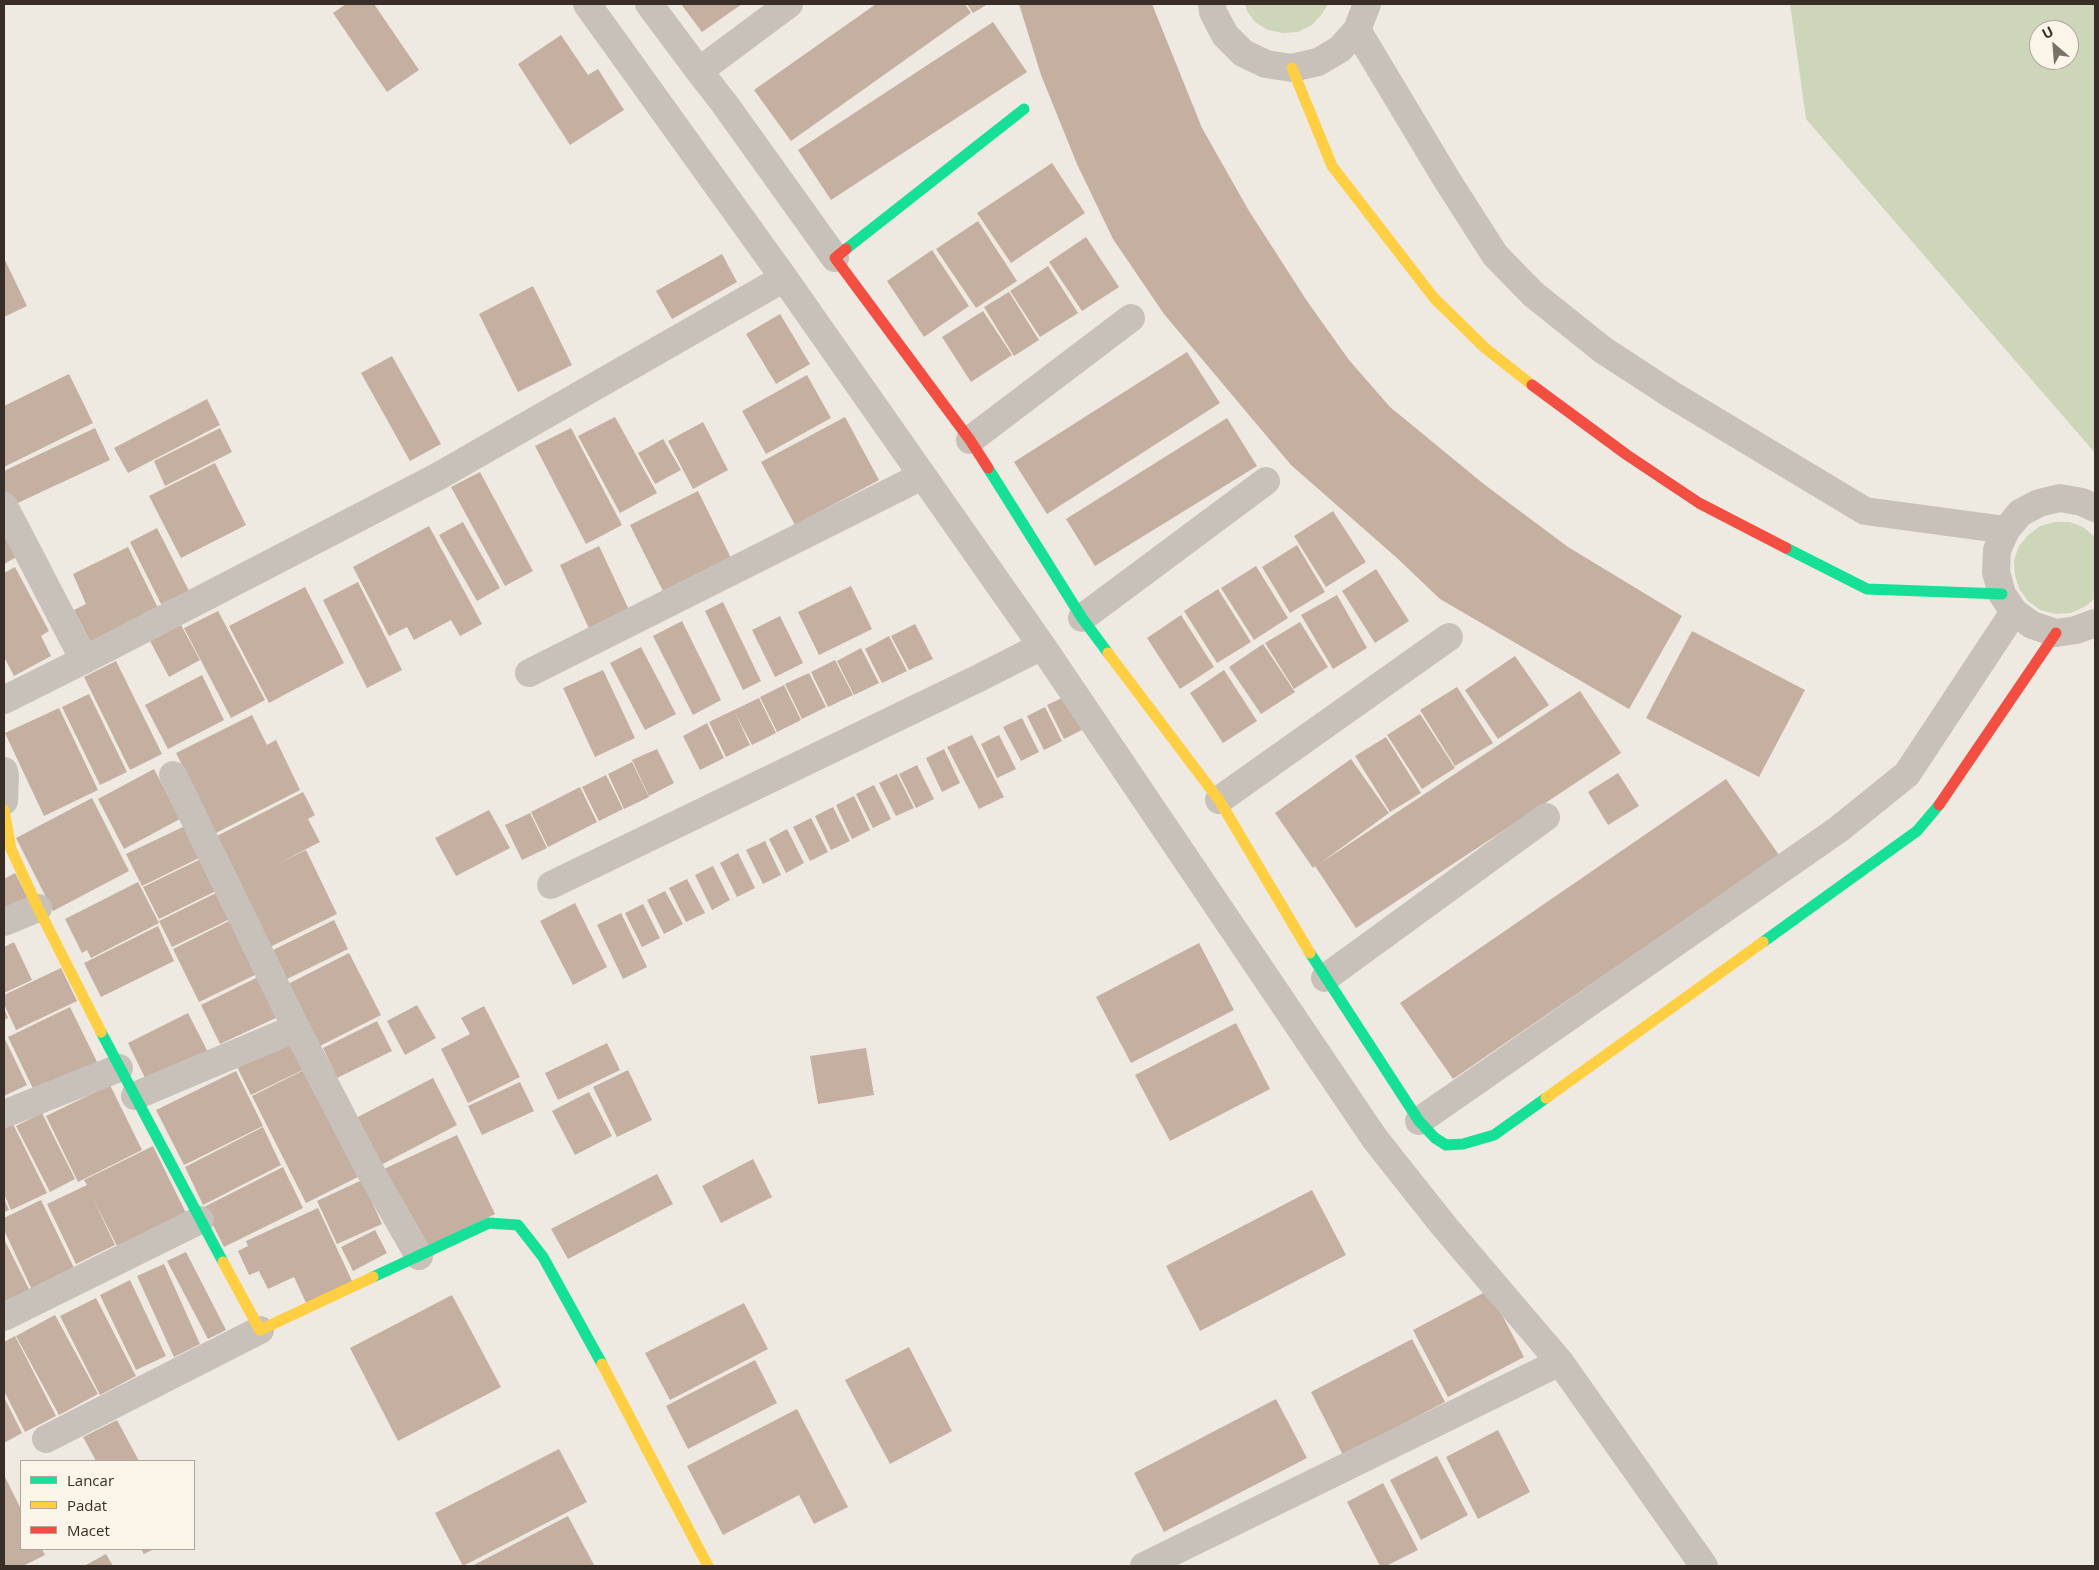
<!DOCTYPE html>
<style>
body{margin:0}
#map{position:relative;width:2099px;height:1570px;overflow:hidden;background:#efeae1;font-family:"Open Sans",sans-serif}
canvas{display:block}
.frame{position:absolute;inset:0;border:5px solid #392e27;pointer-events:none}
.legend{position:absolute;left:20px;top:1460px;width:175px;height:90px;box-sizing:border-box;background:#fbf4e8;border:1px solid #ada59b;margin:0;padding:6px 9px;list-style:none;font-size:15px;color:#392e27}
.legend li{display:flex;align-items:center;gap:10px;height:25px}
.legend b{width:25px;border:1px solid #ada59b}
.north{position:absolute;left:2029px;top:20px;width:50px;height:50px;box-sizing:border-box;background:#fbf4e8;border:1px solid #ada59b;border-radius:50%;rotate:333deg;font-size:14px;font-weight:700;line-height:20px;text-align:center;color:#392e27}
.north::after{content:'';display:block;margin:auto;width:18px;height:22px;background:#797068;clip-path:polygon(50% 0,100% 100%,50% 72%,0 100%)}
</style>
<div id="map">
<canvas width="2099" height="1570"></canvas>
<div class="frame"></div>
<ul class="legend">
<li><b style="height:6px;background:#16e098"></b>Lancar</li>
<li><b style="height:6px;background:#ffcf43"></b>Padat</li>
<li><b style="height:6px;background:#f24e42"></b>Macet</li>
</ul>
<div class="north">U</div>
</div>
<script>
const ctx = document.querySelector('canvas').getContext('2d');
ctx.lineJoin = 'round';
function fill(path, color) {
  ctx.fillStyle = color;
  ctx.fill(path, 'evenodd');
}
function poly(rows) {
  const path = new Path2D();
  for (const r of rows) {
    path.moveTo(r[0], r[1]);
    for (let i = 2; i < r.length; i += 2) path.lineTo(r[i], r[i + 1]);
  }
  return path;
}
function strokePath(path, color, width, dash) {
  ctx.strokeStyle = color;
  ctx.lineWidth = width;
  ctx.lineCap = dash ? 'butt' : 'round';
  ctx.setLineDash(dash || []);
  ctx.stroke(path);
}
const green = poly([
 [1245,4,1328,4,1322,14,1312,25,1298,32,1283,33,1268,30,1255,22,1247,11],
 [1790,4,2095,4,2095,453,1806,119],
 [2039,30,2069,30,2069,60,2039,60],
 [2055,522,2070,522,2083,527,2095,537,2095,598,2086,606,2071,613,2056,614,2040,610,2028,601,2019,589,2015,575,2014,560,2019,546,2028,535,2040,526]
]);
const building = poly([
 [346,4,374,4,419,70,387,92,333,13],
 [681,4,742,4,702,32],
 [876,4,965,4,971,13,791,141,754,90],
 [967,4,988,4,973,13],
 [1019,4,1152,4,1202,128,1249,211,1307,301,1349,360,1390,407,1485,485,1568,547,1682,616,1629,709,1440,599,1397,558,1291,465,1164,314,1113,239,1077,164,1041,75],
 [993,22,1027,72,831,200,798,150],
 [561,35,588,75,598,69,624,110,570,145,518,64],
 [1052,163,1085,213,1011,263,977,213],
 [978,221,1017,281,976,308,936,249],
 [1086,237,1119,287,1082,311,1049,262],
 [932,250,969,306,924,337,887,281],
 [722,254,737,282,672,319,656,291],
 [4,258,27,306,4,317],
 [1048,266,1078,313,1040,337,1010,291],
 [533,286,572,365,518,392,479,314],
 [1009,292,1039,340,1014,356,984,307],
 [983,311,1012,355,971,382,942,337],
 [780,314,810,364,776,384,746,334],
 [1187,352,1220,403,1047,514,1014,462],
 [392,356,441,444,410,461,361,373],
 [69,374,93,423,4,467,4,406],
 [807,375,831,418,766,454,742,411],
 [207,399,220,425,128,473,114,448],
 [615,417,657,493,620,513,578,436],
 [845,417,879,480,795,525,761,462],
 [1227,418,1257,466,1095,566,1066,519],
 [703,422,728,470,693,489,668,441],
 [95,428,110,460,9,507,4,494,4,471],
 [220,428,232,452,165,486,154,461],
 [571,428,622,525,586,544,535,446],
 [663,439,681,470,655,484,638,453],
 [215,463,246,525,181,558,149,496],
 [480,472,533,571,505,586,451,487],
 [698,491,732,560,664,593,630,525],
 [1333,511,1366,562,1326,587,1294,536],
 [463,522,500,588,477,601,439,535],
 [4,523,20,555,4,564],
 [429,526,482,624,460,636,451,620,414,640,407,627,389,636,353,567],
 [157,528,189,591,161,604,130,542],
 [1297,545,1325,592,1290,613,1262,567],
 [599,546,631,614,591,633,560,565],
 [128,547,160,612,92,645,74,610,86,604,73,574],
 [1256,566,1288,618,1254,640,1221,588],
 [15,567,49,631,41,636,51,656,14,676,4,657,4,573],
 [1376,569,1409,621,1375,643,1342,591],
 [358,582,402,670,367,688,323,600],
 [851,586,872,629,819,655,798,612],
 [305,587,344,663,269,703,229,626],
 [1218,589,1251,642,1217,663,1184,611],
 [1337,595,1367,648,1333,669,1301,615],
 [723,602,761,681,743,690,705,611],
 [218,611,265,700,231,718,184,628],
 [1181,615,1214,667,1180,689,1147,638],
 [780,616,803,663,775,677,752,630],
 [682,621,721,700,693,715,653,636],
 [1300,622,1328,667,1294,689,1265,643],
 [915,624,933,659,909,670,891,636],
 [181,625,200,660,169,677,150,641],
 [1692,631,1805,690,1759,777,1646,718],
 [889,636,907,671,882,683,865,649],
 [1263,644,1295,692,1261,714,1229,667],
 [641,647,676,714,645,730,610,663],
 [861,648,879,683,854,695,837,661],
 [1515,656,1549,705,1498,739,1465,690],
 [835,660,853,695,828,707,811,672],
 [116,661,162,754,130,770,84,677],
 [603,670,635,738,595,757,563,688],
 [1224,670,1257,721,1223,743,1190,693],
 [809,673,826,707,802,719,785,684],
 [202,675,224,720,168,749,145,705],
 [784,685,801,720,777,732,760,697],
 [1457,687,1493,743,1455,766,1420,710],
 [1580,691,1621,753,1356,928,1315,866,1313,868,1275,813,1351,759,1389,813,1319,864],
 [89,694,127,772,100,785,62,707],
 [1066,696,1082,730,1064,739,1047,705],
 [759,698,776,733,752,745,735,713,750,745,726,757,709,722],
 [1045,707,1062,741,1044,750,1027,716],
 [59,708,98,790,44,816,5,733],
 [1420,714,1455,768,1422,789,1387,735],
 [252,715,267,745,276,740,300,790,216,833,176,753],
 [1022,718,1039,752,1021,761,1003,727],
 [707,723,724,758,700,770,683,736],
 [972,735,1004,797,979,809,947,747],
 [999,735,1016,769,997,778,981,744],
 [1386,737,1421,793,1390,812,1355,756],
 [657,749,674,783,649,796,632,760],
 [944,749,960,783,942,792,926,758],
 [632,762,649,797,624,809,608,774],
 [917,765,934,799,916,808,899,774],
 [154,769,180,819,124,849,98,799],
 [1618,773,1639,806,1608,825,1588,792],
 [897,774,914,808,896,816,879,783],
 [606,775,623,809,599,821,582,787],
 [1726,779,1779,855,1453,1079,1400,1003],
 [874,785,891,819,873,828,856,794],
 [580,787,597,822,548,847,531,812],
 [303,792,315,815,308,819,320,842,275,865,306,850,337,914,270,947,217,836],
 [854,796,870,830,852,839,836,805],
 [92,798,129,871,53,911,16,838],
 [833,807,850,841,831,850,815,816],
 [489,810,510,848,456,876,435,838],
 [530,813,547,848,522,860,505,825],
 [811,818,828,852,810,861,793,827],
 [187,825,203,856,142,886,126,854],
 [787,829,804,863,786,873,769,839],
 [765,841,781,875,763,884,746,850],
 [738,853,755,888,737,897,720,863],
 [203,858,218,890,159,919,143,887],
 [713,866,730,900,712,910,695,875],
 [15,873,28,898,4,910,4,879],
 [687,879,705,913,686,922,669,888],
 [138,882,159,923,91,958,87,950,82,953,65,919],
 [665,891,683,924,664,934,647,900],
 [218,892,232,918,172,947,159,921],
 [575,903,607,967,573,985,540,921],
 [643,904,660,938,642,947,625,913],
 [621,913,647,967,623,979,597,925],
 [231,920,257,974,199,1002,173,949],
 [334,920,348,949,285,980,271,951],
 [158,926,174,961,101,997,84,963],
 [14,942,32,980,4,993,4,947],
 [1199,943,1234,1010,1131,1063,1096,997],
 [349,953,381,1015,320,1046,288,984],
 [61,968,77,1001,16,1030,4,1004,4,995],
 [258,977,278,1017,220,1044,201,1005],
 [417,1005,436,1038,405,1055,387,1021],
 [484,1006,520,1077,468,1103,441,1049,470,1034,461,1018],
 [70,1007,99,1066,37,1097,8,1037],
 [4,1008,8,1018,4,1020],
 [188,1013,211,1058,150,1088,128,1043],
 [377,1021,392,1051,337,1078,323,1048],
 [1236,1023,1270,1089,1170,1141,1135,1075],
 [4,1037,27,1085,4,1096],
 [295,1038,309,1067,251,1095,237,1067],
 [607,1043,620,1070,558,1100,545,1073],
 [866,1048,874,1095,818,1104,810,1056],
 [308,1068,362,1175,306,1203,252,1096],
 [628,1070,652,1120,617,1137,593,1087],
 [236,1071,263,1126,184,1165,156,1110],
 [433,1078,457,1125,379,1166,354,1119],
 [520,1082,534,1111,482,1135,468,1106],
 [110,1085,142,1150,78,1182,46,1116],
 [589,1092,612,1136,575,1155,552,1111],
 [42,1113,75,1179,50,1192,16,1126],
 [13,1124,47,1193,11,1210,4,1194,4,1128],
 [263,1127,281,1165,203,1205,185,1167],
 [457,1135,495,1214,421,1250,382,1170],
 [153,1146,186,1213,117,1246,92,1196,115,1245,76,1264,47,1204,87,1185,84,1180],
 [753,1159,772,1197,721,1223,702,1186],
 [283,1167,303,1208,224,1247,204,1207],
 [657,1174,673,1204,568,1259,551,1229],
 [362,1180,382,1224,337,1244,317,1201],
 [1312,1190,1346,1255,1200,1331,1166,1266],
 [4,1198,9,1210,4,1212],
 [41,1200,75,1270,32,1290,4,1230,4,1218],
 [318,1208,353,1283,307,1305,294,1277,268,1289,259,1271,249,1275,238,1251,248,1246,246,1241],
 [375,1230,387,1253,353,1271,341,1247],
 [4,1239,30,1291,4,1304],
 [186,1252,226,1330,208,1339,167,1261],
 [164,1264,200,1344,174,1357,137,1276],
 [130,1280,166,1356,136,1370,100,1295],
 [1489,1290,1524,1357,1448,1397,1413,1330],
 [452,1295,501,1387,398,1441,350,1348],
 [96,1298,136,1376,100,1395,60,1316],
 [744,1303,768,1349,670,1400,645,1353],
 [55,1315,98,1394,59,1415,16,1336],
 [15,1336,56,1416,25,1432,4,1391,4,1342],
 [1412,1339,1445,1402,1343,1455,1311,1392],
 [909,1347,952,1431,890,1464,845,1380],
 [755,1360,777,1403,688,1449,666,1406],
 [4,1397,22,1433,4,1443],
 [1276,1399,1307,1458,1164,1532,1134,1473],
 [797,1409,848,1507,814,1524,799,1495,723,1535,687,1466],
 [117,1420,139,1461,96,1461,83,1437],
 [1498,1430,1530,1492,1478,1519,1446,1457],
 [559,1449,587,1502,463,1566,435,1513],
 [1437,1456,1468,1515,1421,1540,1390,1480],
 [4,1475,21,1509,21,1549,42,1549,45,1555,23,1566,4,1566],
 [1383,1483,1418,1550,1386,1566,1380,1566,1347,1502],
 [568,1516,594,1565,472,1566],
 [141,1549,154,1549,144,1554],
 [106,1554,113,1566,84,1566]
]);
const street = poly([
 [587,4,784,278,1042,646,1375,1139,1444,1226,1560,1362,1704,1566],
 [649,4,699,71],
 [789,4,699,71,724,103,835,258],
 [1212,4,1213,12,1225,35,1243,53,1266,64,1292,68,1318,62,1340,49,1357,30,1367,4],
 [1357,30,1447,180,1495,255,1533,294,1603,350,1672,395,1865,511,2006,530],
 [970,440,1131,318],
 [4,506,84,660],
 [2095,508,2082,502,2060,498,2039,503,2020,513,2006,530,1997,550,1996,572,2002,594,2014,612,2032,625,2056,633,2076,630,2095,623],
 [1082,618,1266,481],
 [529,673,922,476],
 [4,700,84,660,437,477,784,278],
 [4,771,5,776,4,801],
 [173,775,296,1028,368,1167,419,1256],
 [1219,800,1449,637],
 [551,885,979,678,1042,646],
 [4,922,38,908],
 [1325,978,1546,817],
 [135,1096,296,1028],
 [4,1114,119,1068],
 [1419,1121,1839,829,1907,774,2014,612],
 [4,1317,200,1220],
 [46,1439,260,1330],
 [1144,1566,1560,1362]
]);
const fast = poly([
 [846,249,1024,109],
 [988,468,1082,618,1108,653],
 [1786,548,1867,589,2002,594],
 [1763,942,1917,831,1939,805],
 [1310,953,1419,1121,1435,1138,1446,1145,1463,1144,1494,1135,1546,1098],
 [101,1032,223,1262],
 [373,1277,489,1223,518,1225,543,1257,602,1364]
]);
const slow = poly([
 [1292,68,1332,166,1434,298,1485,348,1532,385],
 [1108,653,1219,800,1310,953],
 [4,810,11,849,38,908,101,1032],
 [1546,1098,1763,942],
 [223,1262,260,1330,373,1277],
 [602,1364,708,1566]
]);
const jam = poly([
 [846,249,835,258,970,440,988,468],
 [1532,385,1627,455,1699,503,1786,548],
 [1939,805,2056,633]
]);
fill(green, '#ced6b9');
fill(building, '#c4afa1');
strokePath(street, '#c8c1ba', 28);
strokePath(fast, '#16e098', 11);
strokePath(slow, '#ffcf43', 11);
strokePath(jam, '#f24e42', 11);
</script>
